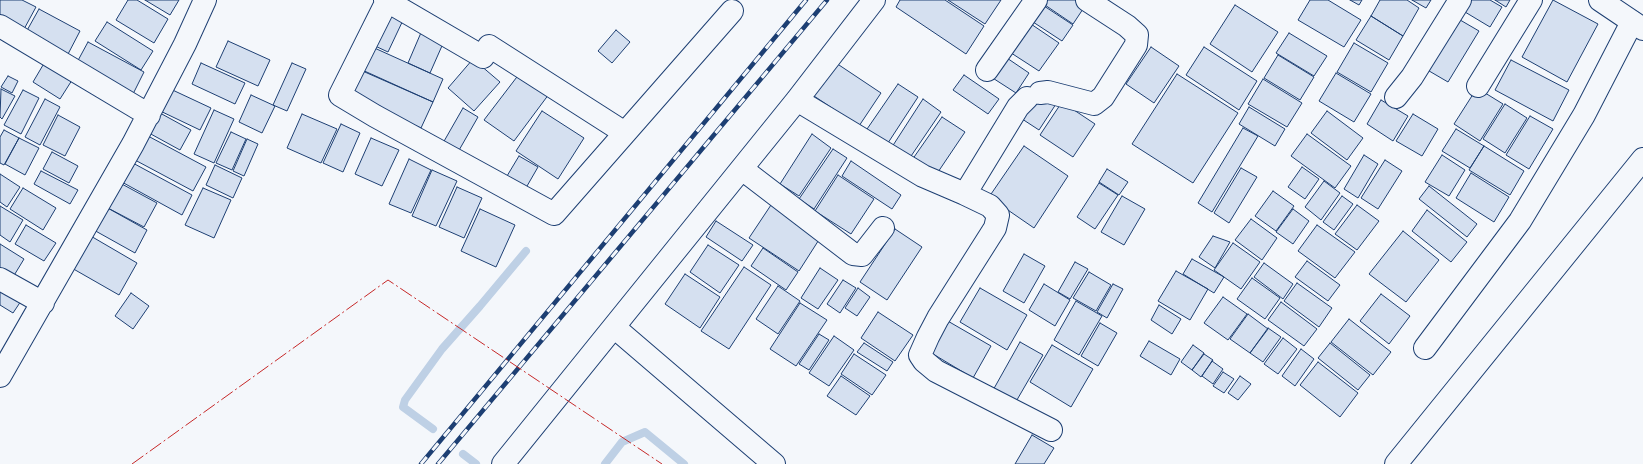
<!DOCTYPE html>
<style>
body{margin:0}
canvas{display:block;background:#f4f7fb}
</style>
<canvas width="1643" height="464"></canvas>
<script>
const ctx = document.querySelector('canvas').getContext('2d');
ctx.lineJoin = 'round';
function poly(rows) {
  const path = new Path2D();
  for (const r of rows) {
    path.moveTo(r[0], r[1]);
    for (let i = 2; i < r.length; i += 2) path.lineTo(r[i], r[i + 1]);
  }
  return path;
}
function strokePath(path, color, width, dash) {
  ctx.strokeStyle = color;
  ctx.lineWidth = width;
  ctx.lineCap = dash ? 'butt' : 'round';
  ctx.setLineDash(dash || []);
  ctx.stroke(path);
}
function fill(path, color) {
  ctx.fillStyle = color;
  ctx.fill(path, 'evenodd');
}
const stream = poly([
 [433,429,403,407,405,400,442,349,480,306,526,251],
 [463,454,476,464],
 [605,464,622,442,645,432,684,464]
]);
const building = poly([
 [0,0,22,0,36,7,23,31,0,19,0,0],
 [128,0,137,0,168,19,154,43,116,20,128,0],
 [145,0,179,0,170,15,145,0],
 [900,0,945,0,984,26,966,54,896,7,900,0],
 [948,0,1001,0,985,24,948,0],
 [1043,0,1082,0,1087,3,1073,24,1042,3,1043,0],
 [1310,0,1328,0,1361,20,1344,47,1298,20,1310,0],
 [1350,0,1362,0,1359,5,1350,0],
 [1380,0,1407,0,1419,8,1403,36,1371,16,1380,0],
 [1412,0,1431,0,1426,8,1412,0],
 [1465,0,1490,0,1502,7,1490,27,1460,9,1465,0],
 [1495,0,1510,0,1506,7,1495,0],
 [1553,0,1598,24,1567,82,1522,57,1553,0],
 [1041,4,1073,25,1062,41,1030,20,1041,4],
 [1235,5,1278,32,1252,72,1210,44,1235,5],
 [39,9,80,31,67,56,25,34,39,9],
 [391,9,405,16,388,52,373,45,391,9],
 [1371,16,1403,36,1389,60,1356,40,1371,16],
 [1455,17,1479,31,1448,82,1424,68,1455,17],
 [1025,20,1059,43,1039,71,1005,49,1025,20],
 [107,22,153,51,141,70,95,41,107,22],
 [423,28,445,39,430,73,408,63,423,28],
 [616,30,630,42,612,63,598,51,616,30],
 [1289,33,1327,56,1314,76,1276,53,1289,33],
 [228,41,270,60,258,86,216,67,228,41],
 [88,42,144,72,132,96,75,66,88,42],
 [1354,43,1388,63,1371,92,1337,72,1354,43],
 [370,46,443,79,433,102,360,69,370,46],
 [1151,47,1179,66,1154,103,1126,84,1151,47],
 [1204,47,1257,81,1239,110,1186,75,1204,47],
 [1001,54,1029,73,1016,93,988,75,1001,54],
 [1278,55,1314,77,1300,100,1264,78,1278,55],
 [473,59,500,82,474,111,448,88,473,59],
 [46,60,74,77,60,99,33,82,46,60],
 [1511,60,1569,90,1553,121,1495,90,1511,60],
 [201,63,245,83,235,104,192,84,201,63],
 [292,63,306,69,287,111,273,105,292,63],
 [836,63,881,93,859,126,814,96,836,63],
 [358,69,433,102,421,128,347,94,358,69],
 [523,69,552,90,514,141,484,120,523,69],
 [1336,73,1371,94,1354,122,1319,101,1336,73],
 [1177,74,1238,113,1193,183,1132,144,1177,74],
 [964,75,999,99,988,114,953,90,964,75],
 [8,76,18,81,12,93,1,87,8,76],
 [1263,79,1302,103,1287,127,1248,104,1263,79],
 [898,84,918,97,886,146,865,132,898,84],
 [164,86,211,108,200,130,154,108,164,86],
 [1477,88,1503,104,1480,141,1454,124,1477,88],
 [1,89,15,96,2,119,0,117,1,89],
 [1034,89,1056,104,1039,130,1016,115,1034,89],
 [23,90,39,98,21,134,4,125,23,90],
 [251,95,275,106,262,133,239,122,251,95],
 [45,99,60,107,40,145,25,137,45,99],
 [923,99,941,112,907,162,890,150,923,99],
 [1381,100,1408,116,1393,141,1367,124,1381,100],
 [1062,102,1095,124,1073,157,1040,135,1062,102],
 [1505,104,1527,118,1505,153,1483,139,1505,104],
 [1249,107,1285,129,1275,146,1239,124,1249,107],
 [463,108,478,117,458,152,443,143,463,108],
 [214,110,234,119,214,163,194,154,214,110],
 [542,111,584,138,558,179,516,151,542,111],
 [1327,111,1363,138,1347,160,1311,133,1327,111],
 [160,113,191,130,180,150,149,133,160,113],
 [302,114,337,129,321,163,287,148,302,114],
 [1413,114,1438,129,1422,156,1396,141,1413,114],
 [58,115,80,127,65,156,43,145,58,115],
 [1530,116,1553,129,1529,169,1506,155,1530,116],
 [942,117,965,132,936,175,912,160,942,117],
 [341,124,360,133,343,172,323,163,341,124],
 [1243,128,1258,136,1212,212,1198,203,1243,128],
 [1456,129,1484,146,1470,168,1442,151,1456,129],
 [4,130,19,138,4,165,0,163,0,137,4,130],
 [231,132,246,139,232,170,216,163,231,132],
 [812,134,831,148,799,196,780,184,812,134],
 [1307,134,1351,166,1335,188,1291,156,1307,134],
 [148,136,206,167,193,191,135,160,148,136],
 [19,138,39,148,25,175,5,164,19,138],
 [371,138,399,150,382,186,355,174,371,138],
 [247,139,258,144,244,176,233,171,247,139],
 [1024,146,1068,176,1034,228,989,197,1024,146],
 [1484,146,1524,171,1510,195,1469,170,1484,146],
 [833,149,847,158,814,209,799,199,833,149],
 [52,152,78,166,69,183,43,169,52,152],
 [1364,155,1378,164,1358,198,1344,189,1364,155],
 [1442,155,1465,170,1449,196,1425,182,1442,155],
 [519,156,538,167,523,193,504,181,519,156],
 [409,159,431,170,411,213,389,204,409,159],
 [1385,160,1402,171,1378,209,1361,198,1385,160],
 [851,161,901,195,892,209,842,176,851,161],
 [131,162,192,195,182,215,120,181,131,162],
 [215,165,242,178,233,198,206,185,215,165],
 [1302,167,1319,179,1305,199,1288,187,1302,167],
 [1241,168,1257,177,1229,223,1214,213,1241,168],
 [1107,169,1128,182,1119,195,1099,182,1107,169],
 [432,170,457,181,436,226,412,216,432,170],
 [41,171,78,190,70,204,34,184,41,171],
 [1471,173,1509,197,1494,222,1456,198,1471,173],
 [0,174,20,187,7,207,0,202,0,174],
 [838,175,874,199,851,234,815,211,838,175],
 [1324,181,1340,193,1321,220,1305,207,1324,181],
 [120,183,157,203,144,227,106,207,120,183],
 [1099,183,1118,195,1095,229,1077,217,1099,183],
 [1429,186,1477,224,1467,237,1419,199,1429,186],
 [457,187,482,198,464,238,439,227,457,187],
 [23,188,56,208,43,230,10,209,23,188],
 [203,188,231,200,214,238,185,225,203,188],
 [1273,191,1294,206,1276,231,1255,216,1273,191],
 [1122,196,1145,209,1124,245,1101,232,1122,196],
 [1342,196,1353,204,1334,230,1323,222,1342,196],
 [773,202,822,235,799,271,749,238,773,202],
 [1357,205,1379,221,1357,250,1335,234,1357,205],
 [0,206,23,220,10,242,0,235,0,206],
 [104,206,147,230,135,253,92,229,104,206],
 [480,209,515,225,496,267,461,251,480,209],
 [1293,209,1309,221,1293,244,1276,232,1293,209],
 [1427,210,1467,242,1451,262,1412,231,1427,210],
 [1251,219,1277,238,1262,260,1235,240,1251,219],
 [716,221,753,245,742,261,706,237,716,221],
 [26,225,56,243,44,261,15,244,26,225],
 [1317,225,1355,252,1335,278,1298,251,1317,225],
 [895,229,922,247,887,300,860,282,895,229],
 [1403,231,1439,260,1406,302,1369,274,1403,231],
 [89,235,137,263,119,295,70,267,89,235],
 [1213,236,1230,242,1215,268,1199,257,1213,236],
 [1233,243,1260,262,1241,289,1214,270,1233,243],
 [0,244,24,259,10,282,0,276,0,244],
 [708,245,739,265,720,293,690,272,708,245],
 [763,248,798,272,786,290,751,266,763,248],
 [1024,254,1045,266,1024,303,1003,291,1024,254],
 [1192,259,1224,277,1214,293,1183,274,1192,259],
 [1307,261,1340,285,1328,301,1295,277,1307,261],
 [1075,262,1088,269,1070,299,1058,292,1075,262],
 [1264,263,1293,284,1283,299,1254,277,1264,263],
 [744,267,771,285,729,349,701,331,744,267],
 [820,268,838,280,818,309,801,298,820,268],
 [1176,271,1208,289,1190,320,1158,301,1176,271],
 [1089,272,1111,285,1096,311,1073,298,1089,272],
 [685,274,720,297,700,328,665,304,685,274],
 [1252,278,1280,298,1265,319,1237,299,1252,278],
 [843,280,856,288,840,313,827,304,843,280],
 [1297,283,1332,308,1319,327,1284,301,1297,283],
 [0,284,23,298,13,313,0,305,0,284],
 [1044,284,1070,300,1055,326,1029,310,1044,284],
 [1113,284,1123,289,1107,318,1097,312,1113,284],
 [778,286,800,301,778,334,756,319,778,286],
 [858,288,870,297,857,316,845,308,858,288],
 [980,288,1027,315,1007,350,960,322,980,288],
 [131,293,149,306,133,329,115,316,131,293],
 [1381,294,1410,316,1389,344,1360,321,1381,294],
 [1223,297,1247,314,1228,340,1204,323,1223,297],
 [1076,301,1102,316,1079,355,1054,340,1076,301],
 [1281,302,1317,329,1304,346,1268,320,1281,302],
 [800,303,827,320,796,366,770,349,800,303],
 [1159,305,1181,319,1172,334,1151,320,1159,305],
 [878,312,913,335,895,361,861,338,878,312],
 [1248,314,1268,329,1250,353,1230,339,1248,314],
 [1349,319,1391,352,1373,375,1331,342,1349,319],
 [946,320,991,346,973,378,928,351,946,320],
 [1100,323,1117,333,1098,366,1081,356,1100,323],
 [1268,328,1281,337,1263,362,1250,353,1268,328],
 [819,334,829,340,809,370,799,364,819,334],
 [834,336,854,350,829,386,809,373,834,336],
 [1283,338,1297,349,1278,374,1264,364,1283,338],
 [1149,341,1180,359,1171,375,1140,356,1149,341],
 [1020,342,1043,355,1014,405,992,392,1020,342],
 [864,343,893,362,887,371,857,352,864,343],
 [1330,343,1370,375,1358,390,1318,358,1330,343],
 [1052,345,1093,369,1071,407,1030,382,1052,345],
 [1193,345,1204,353,1192,370,1181,362,1193,345],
 [1301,349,1314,359,1295,386,1282,376,1301,349],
 [854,354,886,375,872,395,841,374,854,354],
 [1204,354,1213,360,1201,377,1192,370,1204,354],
 [1212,361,1223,369,1213,384,1202,376,1212,361],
 [1318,362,1358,393,1340,417,1300,385,1318,362],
 [1223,372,1234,379,1224,393,1213,386,1223,372],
 [841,376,870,396,856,415,827,396,841,376],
 [1240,376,1251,384,1238,400,1228,393,1240,376],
 [1032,435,1054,448,1044,464,1015,464,1032,435]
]);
const minor = poly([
 [385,0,387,1,340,95,375,116,554,214,732,11],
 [387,1,483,57,489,46,625,133],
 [0,26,149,115],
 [987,70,1036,0],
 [1478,86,1531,0],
 [1040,93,1048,92,1094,104,1103,97,1136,45,1137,35,1127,26,1087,0],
 [1396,97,1412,77,1460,0],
 [797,100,923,176,965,194,990,206,998,215,995,228,938,318,928,337,920,355,924,361,936,371,1051,430],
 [742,169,853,254,862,255,883,228],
 [965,194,1018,107,1027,98],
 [0,279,43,303],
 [614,327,774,464],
 [1425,348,1520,221,1584,115,1632,22],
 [0,376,133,144,185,44,205,0],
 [503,464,797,100,874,0],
 [1396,464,1643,159]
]);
const major = poly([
 [1600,0,1643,29]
]);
const rail = poly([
 [421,464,806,0],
 [438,464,827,0]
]);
const power = poly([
 [132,464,388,280,662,464]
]);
strokePath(stream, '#bed0e5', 8);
fill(building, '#d5e0f0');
strokePath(building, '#1d3f73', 1);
strokePath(minor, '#1d3f73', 24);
strokePath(major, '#1d3f73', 24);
strokePath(minor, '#f4f7fb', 22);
strokePath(major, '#f4f7fb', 22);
strokePath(rail, '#1d3f73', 4.5);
strokePath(rail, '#f4f7fb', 3, [9]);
strokePath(power, '#c62828', 1, [14, 3, 2, 3]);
</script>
